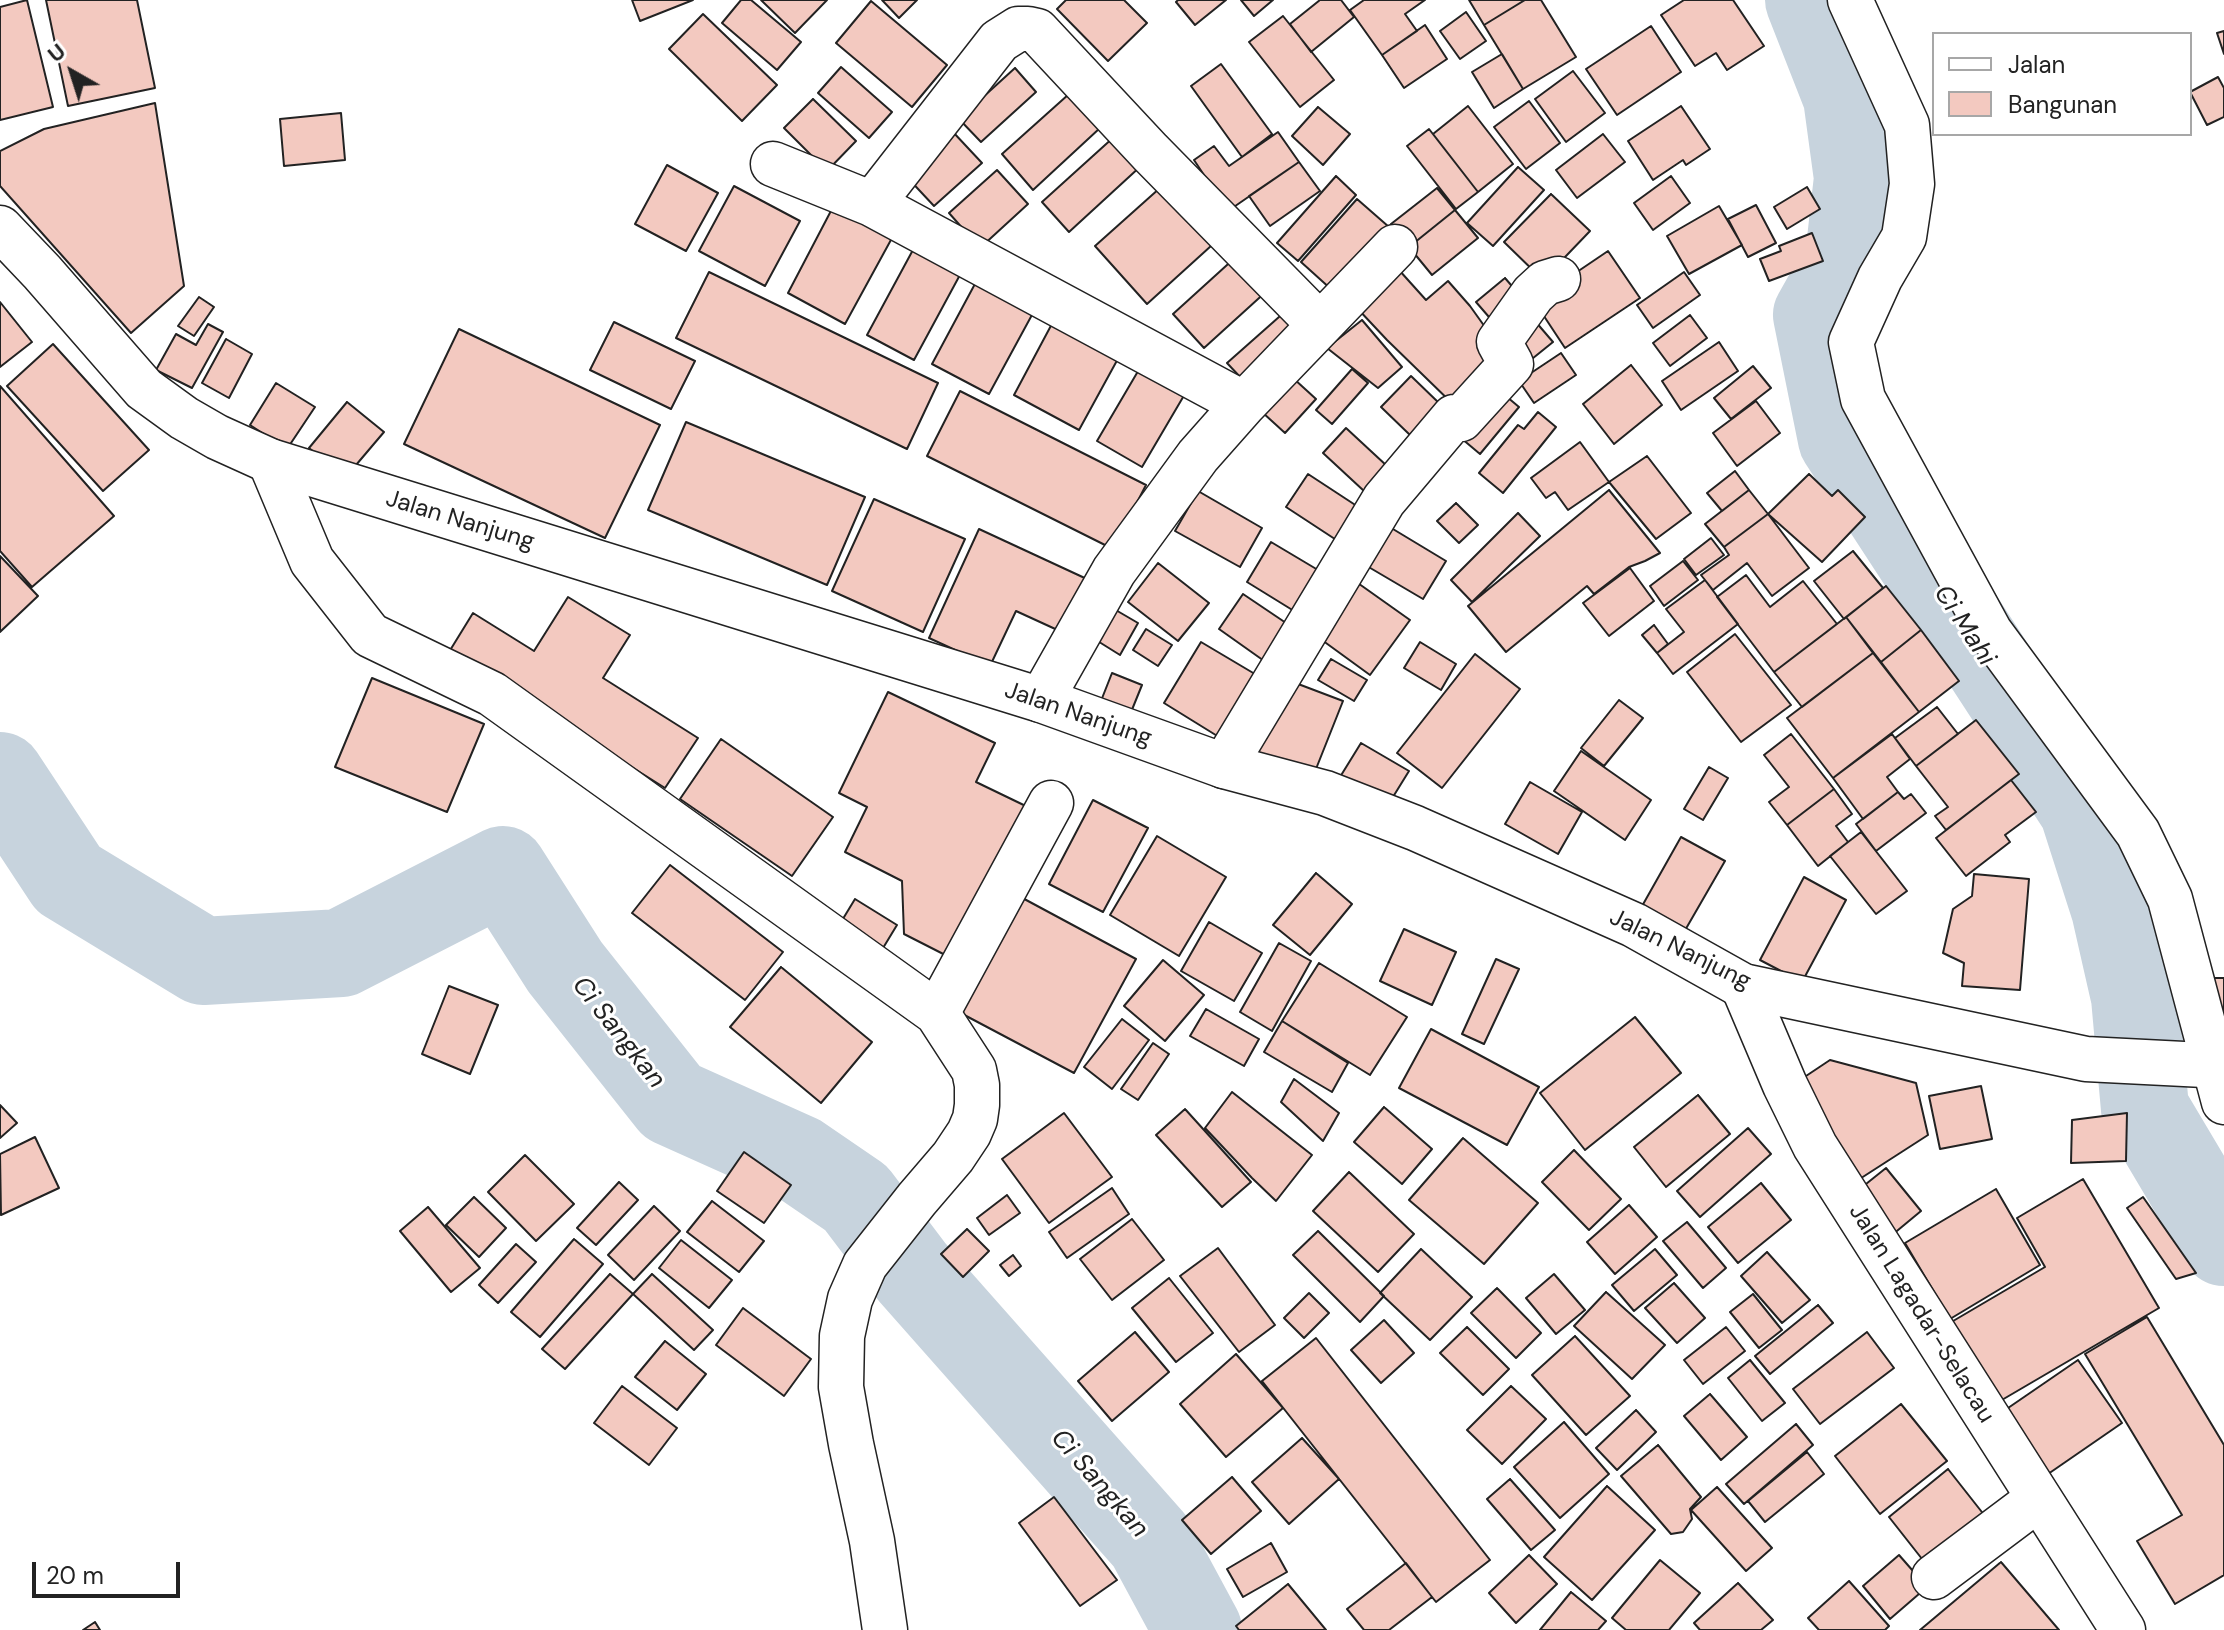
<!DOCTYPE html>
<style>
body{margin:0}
#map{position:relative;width:2224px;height:1630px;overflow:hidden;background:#fff;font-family:"DM Sans",sans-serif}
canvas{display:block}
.legend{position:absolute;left:1932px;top:32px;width:260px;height:104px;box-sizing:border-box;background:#fff;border:2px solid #a7a7a7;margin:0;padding:10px 14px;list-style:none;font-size:24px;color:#222}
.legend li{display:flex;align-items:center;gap:16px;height:40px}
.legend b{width:40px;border:2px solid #a7a7a7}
.north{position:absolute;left:32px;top:32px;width:80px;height:80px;-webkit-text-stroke:6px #fff;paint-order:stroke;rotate:321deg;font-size:22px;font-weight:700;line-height:32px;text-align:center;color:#222}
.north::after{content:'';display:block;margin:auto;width:28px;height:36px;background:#222;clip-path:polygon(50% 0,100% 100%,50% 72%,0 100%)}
.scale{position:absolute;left:32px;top:1562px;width:148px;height:36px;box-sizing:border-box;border:4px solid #222;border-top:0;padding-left:10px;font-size:24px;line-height:28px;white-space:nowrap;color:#222;-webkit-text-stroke:6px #fff;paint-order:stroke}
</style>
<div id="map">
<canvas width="2224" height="1630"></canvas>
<ul class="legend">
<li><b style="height:10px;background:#fff"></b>Jalan</li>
<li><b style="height:22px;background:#f3c9c0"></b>Bangunan</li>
</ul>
<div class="north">U</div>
<div class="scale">20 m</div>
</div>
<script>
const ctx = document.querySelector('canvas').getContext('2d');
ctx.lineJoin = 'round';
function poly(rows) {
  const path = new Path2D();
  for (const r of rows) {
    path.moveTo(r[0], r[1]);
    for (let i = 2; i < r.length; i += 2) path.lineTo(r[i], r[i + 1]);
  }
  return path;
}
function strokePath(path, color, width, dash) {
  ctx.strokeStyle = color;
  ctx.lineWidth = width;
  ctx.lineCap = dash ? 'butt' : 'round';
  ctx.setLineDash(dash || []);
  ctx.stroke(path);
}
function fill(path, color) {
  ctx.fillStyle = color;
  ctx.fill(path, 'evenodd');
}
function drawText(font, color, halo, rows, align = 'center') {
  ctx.font = font + ' "DM Sans",sans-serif';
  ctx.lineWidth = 6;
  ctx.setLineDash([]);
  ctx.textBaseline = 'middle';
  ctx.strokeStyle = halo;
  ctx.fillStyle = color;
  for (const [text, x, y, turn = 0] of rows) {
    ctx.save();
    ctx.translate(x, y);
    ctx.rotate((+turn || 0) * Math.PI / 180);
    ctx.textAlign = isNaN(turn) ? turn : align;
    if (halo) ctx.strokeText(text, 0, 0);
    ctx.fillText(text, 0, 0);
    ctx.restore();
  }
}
const river = poly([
 [1809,0,1847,97,1858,178,1849,258,1817,315,1842,439,2083,809,2115,909,2135,997,2145,1109,2224,1242],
 [0,776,68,879,203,961,341,953,503,870,565,967,672,1102,799,1159,856,1198,912,1272,1150,1541,1198,1630]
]);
const building = poly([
 [27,0,53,107,0,120,0,7,27,0],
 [46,0,137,0,155,88,68,106,46,0],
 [632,0,693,0,640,21,632,0],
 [741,0,751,0,801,42,777,70,722,23,741,0],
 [761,0,827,0,795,33,761,0],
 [882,0,917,0,899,18,882,0],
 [1066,0,1124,0,1147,23,1108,61,1057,9,1066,0],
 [1178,0,1226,0,1195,25,1176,2,1178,0],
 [1241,0,1273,0,1254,16,1241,0],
 [1320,0,1341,0,1354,17,1311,52,1290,24,1320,0],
 [1364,0,1425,0,1405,14,1417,31,1382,55,1350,10,1364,0],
 [1469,0,1525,0,1484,25,1469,0],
 [1525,0,1541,0,1576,57,1523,89,1484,25,1525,0],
 [1684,0,1733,0,1764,46,1727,70,1716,53,1695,66,1661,15,1684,0],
 [871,1,947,65,912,107,836,43,871,1],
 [1466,12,1486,41,1460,59,1440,31,1466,12],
 [703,14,777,85,742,121,669,49,703,14],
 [1283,16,1334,80,1300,107,1249,42,1283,16],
 [1425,25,1447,59,1404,88,1382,55,1425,25],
 [1651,26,1681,72,1617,115,1586,69,1651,26],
 [2224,31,2224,54,2217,33,2224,31],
 [1502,54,1523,89,1494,108,1472,72,1502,54],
 [1221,64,1272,134,1242,157,1191,86,1221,64],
 [841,67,892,112,869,138,818,93,841,67],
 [1015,68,1036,92,981,142,959,119,1015,68],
 [1573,71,1605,113,1566,142,1535,99,1573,71],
 [2218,77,2224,88,2224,117,2207,125,2190,92,2218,77],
 [1069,94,1100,128,1033,190,1002,154,1069,94],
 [813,99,856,141,827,171,784,128,813,99],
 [1529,101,1560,143,1526,169,1494,127,1529,101],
 [155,103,184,286,131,333,0,186,0,151,44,129,155,103],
 [1468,106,1513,164,1478,192,1433,134,1468,106],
 [1681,106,1710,149,1686,165,1683,160,1653,180,1628,141,1681,106],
 [1318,107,1350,134,1323,165,1292,136,1318,107],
 [341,113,345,160,284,166,280,119,341,113],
 [1429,129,1478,192,1456,209,1407,146,1429,129],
 [953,132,982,163,934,206,905,175,953,132],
 [1278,132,1299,162,1228,211,1194,160,1214,146,1229,166,1278,132],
 [1603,134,1625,162,1577,198,1556,170,1603,134],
 [1115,136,1142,165,1069,232,1042,202,1115,136],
 [1299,162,1320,191,1270,226,1249,196,1299,162],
 [667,165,718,193,686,251,635,224,667,165],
 [1518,167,1544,190,1493,246,1467,223,1518,167],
 [997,170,1028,204,980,248,949,213,997,170],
 [1336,176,1356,195,1298,261,1277,243,1336,176],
 [1671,176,1690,203,1653,230,1634,203,1671,176],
 [1170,179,1222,236,1147,304,1095,246,1170,179],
 [734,186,800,221,765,286,699,251,734,186],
 [1807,187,1820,209,1787,229,1774,207,1807,187],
 [1437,188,1455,210,1409,247,1391,224,1437,188],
 [1551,194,1590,231,1543,280,1504,242,1551,194],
 [1357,199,1389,227,1332,290,1301,262,1357,199],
 [1756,205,1776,243,1748,257,1728,219,1756,205],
 [1719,206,1742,245,1689,274,1667,236,1719,206],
 [833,207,892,238,845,324,788,293,833,207],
 [1455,210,1478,238,1432,275,1409,247,1455,210],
 [1812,233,1823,261,1769,281,1760,259,1781,251,1779,246,1812,233],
 [914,248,961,273,914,360,867,335,914,248],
 [1608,251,1640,298,1565,348,1534,301,1608,251],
 [1238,255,1269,289,1204,348,1173,314,1238,255],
 [1399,270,1426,300,1448,281,1470,306,1495,341,1460,411,1387,340,1357,308,1399,270],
 [709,272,938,383,907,449,676,338,709,272],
 [1684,272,1700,295,1653,328,1637,305,1684,272],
 [1505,278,1523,299,1495,324,1476,302,1505,278],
 [976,282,1033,313,989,394,932,364,976,282],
 [199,297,214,307,194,336,178,326,199,297],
 [0,302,32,342,0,367,0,302],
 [1288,309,1302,325,1242,379,1227,363,1288,309],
 [1690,315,1707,338,1670,366,1653,343,1690,315],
 [1054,320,1120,355,1079,430,1014,395,1054,320],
 [1362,320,1402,367,1378,388,1327,348,1362,320],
 [1535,321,1553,342,1522,367,1504,345,1535,321],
 [614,322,695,361,671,409,590,370,614,322],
 [208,324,223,332,192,388,156,370,176,334,196,345,208,324],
 [459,329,660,425,605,538,404,444,459,329],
 [226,339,252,354,229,398,202,383,226,339],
 [1719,342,1738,371,1681,410,1662,381,1719,342],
 [53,344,149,450,103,491,7,386,53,344],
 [1561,353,1576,375,1534,403,1519,381,1561,353],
 [1144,361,1189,387,1142,467,1097,441,1144,361],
 [1631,365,1662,405,1614,444,1583,404,1631,365],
 [1753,366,1771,388,1731,419,1714,398,1753,366],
 [1352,369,1368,383,1332,424,1316,410,1352,369],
 [1411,376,1440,404,1410,435,1381,407,1411,376],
 [1293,378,1316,399,1285,433,1262,412,1293,378],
 [276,383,315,407,287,449,250,425,276,383],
 [0,386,114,516,32,587,0,551,0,386],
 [1494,386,1519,407,1480,454,1455,433,1494,386],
 [960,391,1146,485,1113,549,927,456,960,391],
 [1756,401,1780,433,1737,466,1713,433,1756,401],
 [347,402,384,432,345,478,309,448,347,402],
 [1538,412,1556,427,1503,493,1479,473,1518,425,1524,429,1538,412],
 [686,422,865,497,827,585,648,510,686,422],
 [1346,428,1387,466,1364,491,1323,453,1346,428],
 [1580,442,1609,482,1568,510,1555,492,1546,498,1531,478,1580,442],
 [1647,456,1691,513,1656,539,1609,482,1647,456],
 [1735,471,1749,490,1722,511,1707,493,1735,471],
 [1308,474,1366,512,1344,545,1286,507,1308,474],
 [1809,474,1832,496,1838,490,1865,517,1822,562,1768,514,1809,474],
 [1609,490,1660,553,1645,561,1629,567,1594,594,1587,586,1506,652,1468,606,1609,490],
 [1749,490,1768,514,1724,547,1705,524,1749,490],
 [1198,491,1262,528,1240,567,1175,531,1198,491],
 [874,499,965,539,923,632,832,591,874,499],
 [1456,503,1478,525,1459,543,1437,521,1456,503],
 [1518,513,1540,536,1472,602,1451,580,1518,513],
 [1768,514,1809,568,1772,596,1747,563,1713,590,1701,575,1729,555,1724,547,1768,514],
 [1378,520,1446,561,1423,599,1355,559,1378,520],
 [979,529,1089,580,1064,633,1016,611,990,666,929,638,979,529],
 [1711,538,1724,555,1696,575,1684,559,1711,538],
 [1271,542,1318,570,1294,611,1247,582,1271,542],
 [1853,551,1883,588,1844,619,1814,581,1853,551],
 [0,556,38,596,0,632,0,556],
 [1683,561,1698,580,1664,606,1650,586,1683,561],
 [1158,563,1209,603,1178,641,1128,602,1158,563],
 [1630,568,1654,601,1609,636,1583,603,1630,568],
 [1746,575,1770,607,1803,581,1837,624,1774,672,1717,597,1746,575],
 [1705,580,1738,624,1673,674,1657,653,1684,632,1666,609,1705,580],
 [1355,581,1410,620,1370,675,1315,635,1355,581],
 [1886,586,1921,630,1881,662,1846,617,1886,586],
 [1243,594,1292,627,1267,663,1219,629,1243,594],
 [568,597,630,635,603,678,698,738,665,788,449,652,473,613,534,651,568,597],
 [1114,609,1138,623,1120,655,1096,640,1114,609],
 [1846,617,1873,653,1802,707,1774,672,1846,617],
 [1654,625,1668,644,1657,653,1642,635,1654,625],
 [1146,629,1172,645,1158,666,1133,650,1146,629],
 [1921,630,1959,681,1919,712,1881,662,1921,630],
 [1735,634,1791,705,1741,742,1687,672,1735,634],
 [1201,642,1265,680,1227,742,1164,703,1201,642],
 [1420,642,1456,664,1441,690,1404,668,1420,642],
 [1873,653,1919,712,1833,778,1787,718,1873,653],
 [1475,654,1520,689,1442,788,1397,753,1475,654],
 [1331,659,1367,680,1354,701,1318,680,1331,659],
 [1112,673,1142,685,1127,722,1097,711,1112,673],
 [372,678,484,724,447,812,335,767,372,678],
 [1285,679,1343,701,1310,784,1252,761,1285,679],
 [888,692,995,743,976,782,1034,810,959,962,904,934,902,881,845,852,867,807,839,793,888,692],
 [1619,700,1643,718,1604,766,1581,748,1619,700],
 [1937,707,1958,734,1916,766,1895,738,1937,707],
 [1976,720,2019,774,1946,830,1935,816,1948,807,1916,766,1976,720],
 [1791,734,1834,789,1787,825,1769,802,1789,787,1764,755,1791,734],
 [1892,734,1910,759,1887,777,1898,792,1863,819,1833,778,1892,734],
 [721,739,833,817,792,876,680,799,721,739],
 [1361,743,1409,771,1388,805,1340,777,1361,743],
 [1581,751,1651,800,1625,840,1554,791,1581,751],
 [1709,767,1728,778,1703,820,1684,809,1709,767],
 [2011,780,2036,812,2005,835,2010,842,1966,876,1936,838,2011,780],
 [1530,782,1582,812,1558,854,1505,824,1530,782],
 [1834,789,1852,814,1836,826,1848,842,1818,866,1787,825,1834,789],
 [1898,792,1904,799,1911,794,1926,813,1876,851,1856,824,1898,792],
 [1093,800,1148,828,1103,912,1049,884,1093,800],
 [1861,832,1907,891,1876,914,1830,856,1861,832],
 [1157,836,1226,877,1179,956,1110,915,1157,836],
 [1681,837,1725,861,1680,939,1637,915,1681,837],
 [670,865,783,952,745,1000,632,913,670,865],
 [1316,873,1352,904,1310,955,1273,925,1316,873],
 [1974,874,2029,879,2020,990,1962,986,1964,963,1943,953,1953,909,1972,896,1974,874],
 [1804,877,1846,900,1802,982,1760,960,1804,877],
 [1015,894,1136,959,1074,1073,953,1009,1015,894],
 [855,899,897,925,880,953,838,927,855,899],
 [1209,922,1262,953,1234,1001,1181,971,1209,922],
 [1404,929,1456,952,1432,1005,1380,981,1404,929],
 [1279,943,1311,961,1272,1031,1240,1012,1279,943],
 [1496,959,1519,969,1484,1044,1462,1034,1496,959],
 [1163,960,1204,995,1165,1041,1124,1006,1163,960],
 [1319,963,1407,1017,1370,1075,1282,1021,1319,963],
 [781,967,872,1042,821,1103,730,1027,781,967],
 [2209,978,2224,978,2224,1026,2209,978],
 [449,986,498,1005,470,1074,422,1054,449,986],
 [1206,1009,1259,1039,1244,1066,1190,1036,1206,1009],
 [1635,1017,1681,1073,1585,1150,1540,1093,1635,1017],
 [1122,1019,1149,1040,1112,1089,1084,1067,1122,1019],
 [1282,1021,1348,1063,1332,1092,1264,1052,1282,1021],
 [1431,1029,1539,1087,1507,1145,1399,1088,1431,1029],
 [1153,1043,1169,1054,1138,1100,1121,1089,1153,1043],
 [1830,1060,1916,1083,1928,1135,1855,1182,1794,1084,1830,1060],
 [1294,1079,1339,1113,1323,1141,1281,1102,1294,1079],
 [1981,1086,1992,1139,1940,1149,1929,1096,1981,1086],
 [1232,1092,1312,1155,1276,1201,1252,1178,1205,1128,1232,1092],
 [1698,1095,1730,1134,1666,1187,1634,1147,1698,1095],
 [0,1105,17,1123,0,1138,0,1105],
 [1384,1107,1432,1149,1402,1184,1354,1142,1384,1107],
 [1185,1109,1251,1182,1222,1207,1156,1135,1185,1109],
 [1064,1113,1112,1177,1049,1223,1002,1159,1064,1113],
 [2127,1113,2126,1161,2071,1163,2072,1120,2127,1113],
 [1748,1128,1771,1154,1700,1217,1677,1191,1748,1128],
 [35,1137,59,1188,1,1215,0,1154,35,1137],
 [1463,1138,1538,1203,1484,1264,1409,1200,1463,1138],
 [1574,1150,1621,1199,1589,1230,1542,1182,1574,1150],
 [744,1152,791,1185,764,1223,717,1191,744,1152],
 [525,1155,574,1204,536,1241,488,1192,525,1155],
 [1886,1168,1921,1211,1886,1240,1851,1196,1886,1168],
 [1349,1172,1414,1234,1378,1272,1313,1211,1349,1172],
 [2083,1179,2159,1308,1995,1404,1948,1324,2045,1267,2017,1218,2083,1179],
 [619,1182,638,1200,596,1245,577,1228,619,1182],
 [1761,1183,1791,1220,1738,1263,1708,1227,1761,1183],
 [1112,1188,1129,1214,1067,1258,1049,1232,1112,1188],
 [1996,1189,2040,1265,1950,1319,1905,1243,1996,1189],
 [1007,1195,1020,1213,989,1235,977,1218,1007,1195],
 [474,1197,506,1228,479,1257,446,1225,474,1197],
 [2143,1197,2196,1273,2176,1279,2127,1208,2143,1197],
 [712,1201,764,1241,739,1272,687,1232,712,1201],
 [1629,1205,1657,1237,1615,1274,1587,1242,1629,1205],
 [654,1206,680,1231,634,1280,608,1255,654,1206],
 [428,1207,480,1268,451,1292,400,1231,428,1207],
 [1132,1219,1164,1260,1112,1300,1080,1259,1132,1219],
 [1687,1222,1726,1268,1703,1288,1663,1241,1687,1222],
 [967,1229,989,1251,963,1277,941,1254,967,1229],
 [1318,1231,1384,1296,1360,1322,1293,1255,1318,1231],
 [574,1239,603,1264,540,1337,511,1312,574,1239],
 [681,1240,732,1280,709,1308,659,1268,681,1240],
 [516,1244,536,1262,498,1303,479,1285,516,1244],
 [1218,1248,1275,1325,1239,1352,1180,1276,1218,1248],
 [1421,1249,1472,1297,1430,1340,1380,1293,1421,1249],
 [1655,1249,1677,1275,1634,1311,1612,1285,1655,1249],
 [1767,1252,1810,1300,1782,1323,1741,1276,1767,1252],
 [1013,1255,1021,1266,1009,1276,1000,1265,1013,1255],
 [610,1274,633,1294,565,1369,542,1349,610,1274],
 [652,1274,713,1330,694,1350,633,1294,652,1274],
 [1554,1274,1585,1310,1556,1334,1526,1298,1554,1274],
 [1169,1278,1213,1333,1176,1362,1132,1308,1169,1278],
 [1674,1283,1705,1318,1677,1343,1645,1308,1674,1283],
 [1497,1288,1541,1333,1516,1358,1471,1313,1497,1288],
 [1606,1292,1665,1345,1632,1379,1574,1326,1606,1292],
 [1309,1293,1329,1313,1304,1338,1284,1318,1309,1293],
 [1753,1294,1782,1330,1759,1348,1730,1312,1753,1294],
 [1818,1305,1833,1323,1770,1374,1755,1356,1818,1305],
 [743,1308,811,1359,784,1396,716,1345,743,1308],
 [2147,1317,2224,1445,2224,1575,2175,1604,2137,1541,2182,1515,2085,1354,2147,1317],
 [1384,1320,1414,1353,1381,1383,1351,1350,1384,1320],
 [1467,1327,1509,1369,1483,1395,1440,1353,1467,1327],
 [1726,1327,1745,1351,1703,1384,1684,1360,1726,1327],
 [1135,1332,1169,1372,1112,1421,1078,1381,1135,1332],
 [1867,1332,1894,1368,1820,1424,1793,1389,1867,1332],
 [1575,1336,1630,1396,1586,1435,1532,1375,1575,1336],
 [1316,1338,1490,1560,1436,1602,1262,1381,1316,1338],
 [665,1341,706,1374,677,1410,635,1377,665,1341],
 [1236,1354,1283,1408,1226,1457,1180,1404,1236,1354],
 [1750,1360,1785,1403,1762,1421,1728,1378,1750,1360],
 [2078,1360,2122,1423,2035,1483,1992,1419,2078,1360],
 [622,1386,677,1428,649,1465,594,1423,622,1386],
 [1511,1386,1546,1419,1502,1464,1467,1430,1511,1386],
 [1710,1394,1747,1437,1721,1460,1684,1416,1710,1394],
 [1901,1404,1947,1461,1880,1514,1835,1456,1901,1404],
 [1636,1410,1656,1432,1617,1470,1596,1448,1636,1410],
 [1564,1422,1609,1474,1560,1518,1514,1467,1564,1422],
 [1796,1424,1813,1445,1744,1504,1726,1484,1796,1424],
 [1302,1438,1339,1479,1289,1524,1252,1482,1302,1438],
 [1658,1445,1701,1497,1690,1509,1692,1519,1683,1532,1671,1534,1621,1476,1658,1445],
 [1807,1452,1824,1474,1765,1522,1748,1501,1807,1452],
 [1948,1469,1985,1516,1926,1564,1889,1517,1948,1469],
 [1232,1477,1261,1511,1211,1554,1182,1520,1232,1477],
 [1510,1479,1555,1530,1531,1550,1487,1499,1510,1479],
 [1607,1486,1655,1530,1592,1600,1544,1557,1607,1486],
 [1717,1487,1772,1548,1746,1571,1691,1510,1717,1487],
 [1054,1497,1117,1580,1080,1606,1019,1523,1054,1497],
 [1271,1543,1287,1572,1243,1597,1227,1569,1271,1543],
 [1529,1555,1557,1584,1516,1623,1489,1593,1529,1555],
 [1899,1555,1927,1587,1890,1619,1863,1586,1899,1555],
 [1660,1560,1700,1593,1669,1630,1626,1630,1612,1618,1660,1560],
 [2001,1562,2059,1630,1920,1630,2001,1562],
 [1406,1563,1432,1597,1389,1630,1364,1630,1347,1609,1406,1563],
 [1849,1581,1889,1626,1885,1630,1819,1630,1808,1618,1849,1581],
 [1738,1583,1773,1620,1761,1630,1700,1630,1694,1623,1738,1583],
 [1288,1584,1326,1630,1239,1630,1236,1626,1288,1584],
 [1571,1592,1606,1621,1598,1630,1540,1630,1571,1592],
 [95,1622,100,1630,83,1630,95,1622]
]);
const street = poly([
 [1850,0,1907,125,1912,184,1904,237,1880,278,1851,342,1863,399,1990,632,2138,833,2170,899,2224,1102],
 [773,164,872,204,1244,404],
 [872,204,999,41,1018,29,1028,29,1037,31,1150,152,1320,325],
 [1041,700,1114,571,1198,456,1244,404,1395,247],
 [1224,766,1384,500,1454,417,1461,419,1511,364,1499,342,1533,294,1545,283,1558,279],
 [937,1013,1051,803],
 [1934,1577,2038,1499]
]);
const secondary = poly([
 [270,461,312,561,370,635,492,694,937,1013,974,1070,977,1085,977,1105,975,1119,969,1133,953,1157,917,1199,865,1265,850,1299,842,1336,841,1387,851,1444,872,1541,885,1630],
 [1743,986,1785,1085,1815,1146,2123,1630]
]);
const primary = poly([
 [0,228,42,272,144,389,184,418,217,437,270,461,1041,700,1224,766,1325,793,1415,828,1634,925,1743,986,2086,1059,2224,1066]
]);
const streetNames = [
 ["Jalan Nanjung",460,521,17],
 ["Jalan Nanjung",1078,715,19],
 ["Jalan Nanjung",1680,950,26],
 ["Jalan Lagadar-Selacau",1921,1314,58]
];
const waterNames = [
 ["Ci Mahi",1964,626,57],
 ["Ci Sangkan",618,1033,52],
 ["Ci Sangkan",1099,1484,49]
];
strokePath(river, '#c7d3dd', 88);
fill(building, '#f3c9c0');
strokePath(building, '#222', 2);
strokePath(street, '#222', 47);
strokePath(secondary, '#222', 47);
strokePath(primary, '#222', 47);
strokePath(street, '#fff', 44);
strokePath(secondary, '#fff', 44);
strokePath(primary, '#fff', 44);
drawText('24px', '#222', '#fff', streetNames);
drawText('italic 26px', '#222', '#fff', waterNames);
</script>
